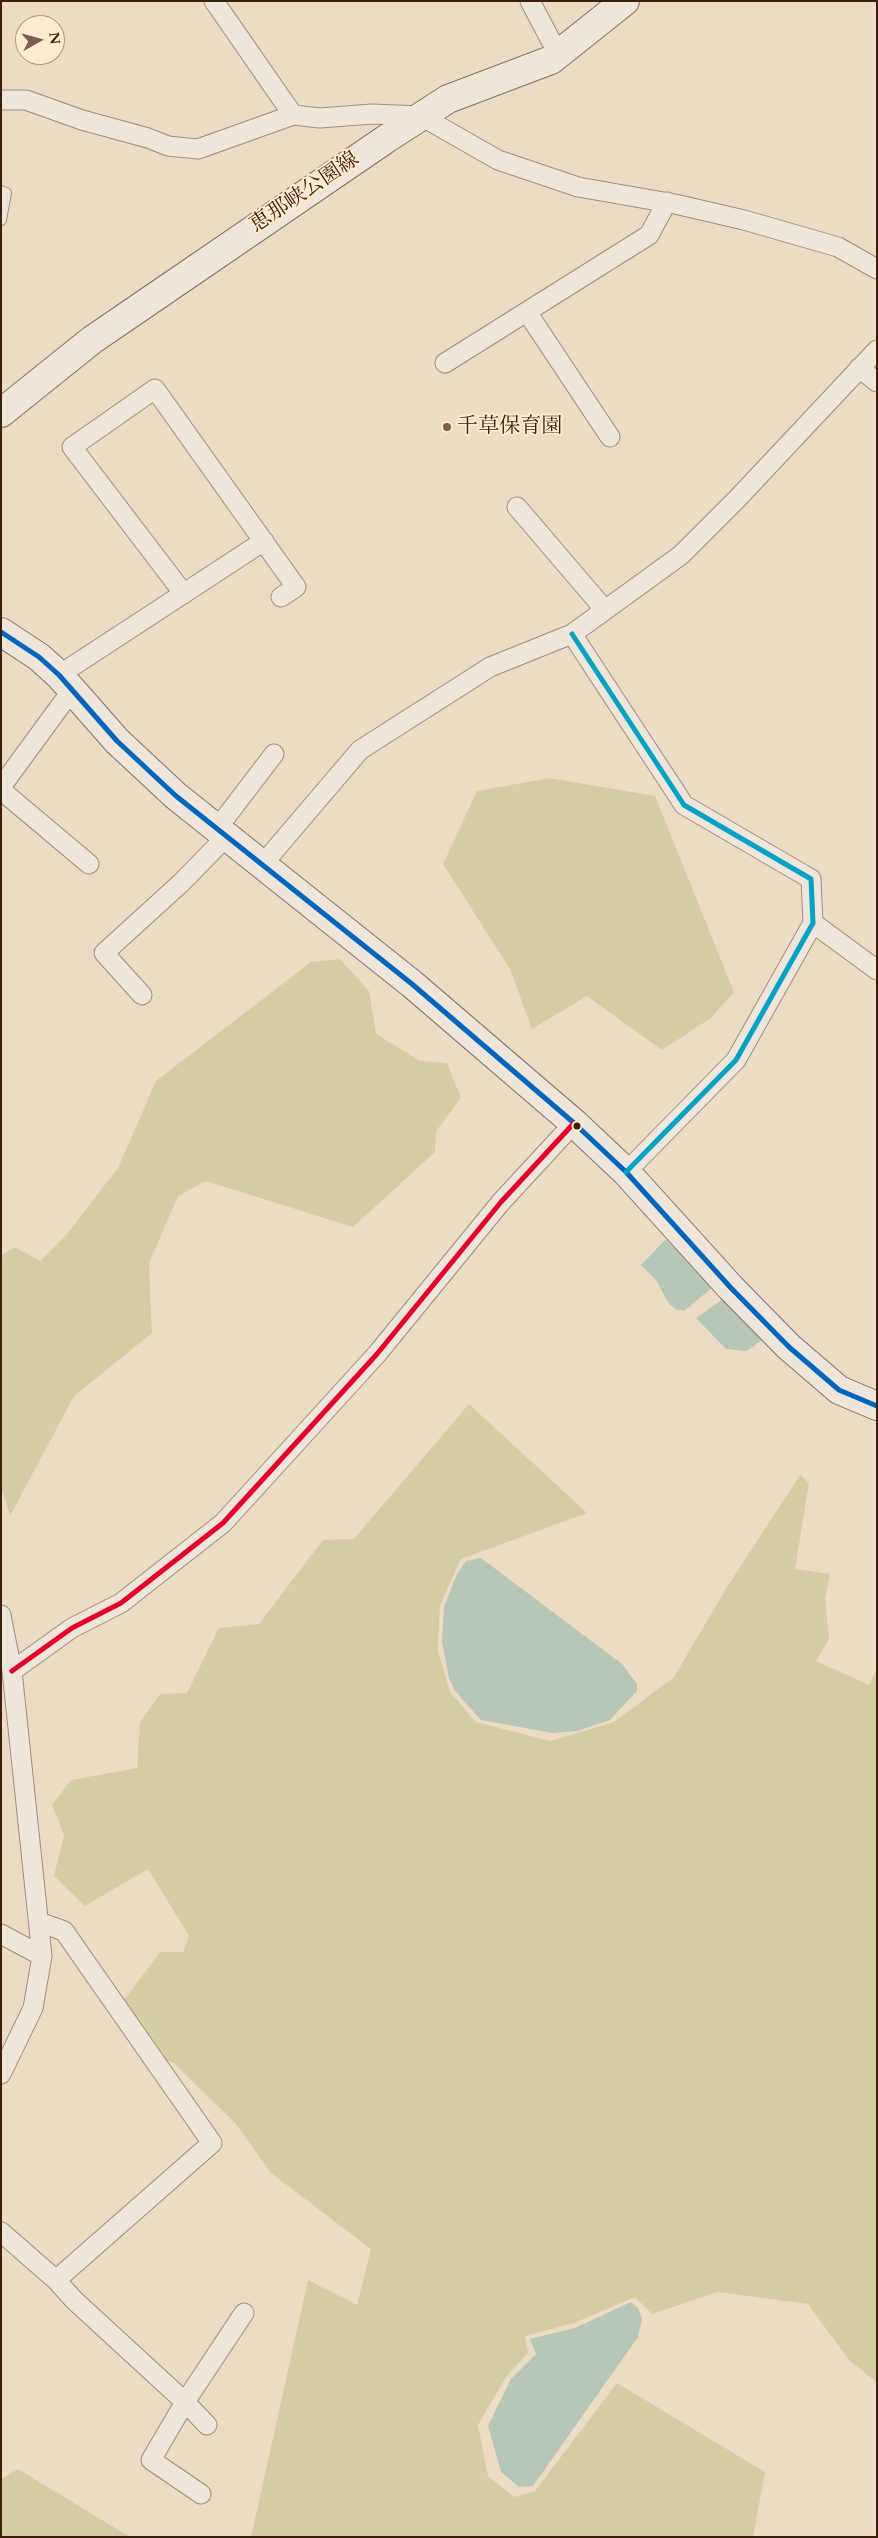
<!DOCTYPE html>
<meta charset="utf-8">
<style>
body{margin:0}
#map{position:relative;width:878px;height:2538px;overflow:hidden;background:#ecdcc4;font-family:Cardo,serif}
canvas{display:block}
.frame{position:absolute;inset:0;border:2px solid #3b1e0b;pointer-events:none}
.north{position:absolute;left:15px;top:15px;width:50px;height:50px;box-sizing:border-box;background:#feebce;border:1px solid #b09980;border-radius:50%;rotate:83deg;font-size:14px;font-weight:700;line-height:20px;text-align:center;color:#3b1e0b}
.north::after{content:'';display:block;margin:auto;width:18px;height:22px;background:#79604c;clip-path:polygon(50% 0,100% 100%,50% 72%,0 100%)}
</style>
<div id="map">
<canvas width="878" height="2538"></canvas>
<div class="frame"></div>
<div class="north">N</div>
</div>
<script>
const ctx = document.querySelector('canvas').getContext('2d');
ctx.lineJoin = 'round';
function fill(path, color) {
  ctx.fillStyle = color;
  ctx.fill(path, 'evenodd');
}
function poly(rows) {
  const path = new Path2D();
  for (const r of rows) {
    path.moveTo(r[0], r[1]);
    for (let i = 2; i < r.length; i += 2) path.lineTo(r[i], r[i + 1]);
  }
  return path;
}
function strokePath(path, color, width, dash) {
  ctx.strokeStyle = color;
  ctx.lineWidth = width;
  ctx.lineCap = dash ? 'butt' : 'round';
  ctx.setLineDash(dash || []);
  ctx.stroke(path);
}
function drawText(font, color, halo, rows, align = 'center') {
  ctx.font = font + ' Cardo,"Noto Serif JP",serif';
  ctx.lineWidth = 4;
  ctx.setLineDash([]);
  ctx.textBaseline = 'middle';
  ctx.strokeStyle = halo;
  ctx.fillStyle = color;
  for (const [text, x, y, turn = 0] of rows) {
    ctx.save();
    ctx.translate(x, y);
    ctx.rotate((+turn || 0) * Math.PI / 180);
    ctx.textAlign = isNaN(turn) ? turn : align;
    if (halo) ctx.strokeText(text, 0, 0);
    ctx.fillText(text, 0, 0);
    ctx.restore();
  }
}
const green = poly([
 [550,778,655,796,734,992,711,1018,662,1050,587,996,532,1029,510,969,443,864,477,791],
 [340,959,369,991,376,1034,420,1061,447,1063,461,1098,436,1131,435,1152,353,1227,206,1181,178,1196,149,1263,152,1333,74,1396,10,1516,1,1487,1,1255,15,1247,40,1261,67,1234,118,1168,156,1081,311,962],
 [469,1404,587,1513,461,1559,440,1605,438,1651,450,1692,476,1722,550,1741,614,1722,674,1677,727,1587,800,1475,809,1483,795,1569,830,1574,825,1598,829,1639,816,1661,869,1685,877,1669,877,2383,849,2360,808,2304,717,2292,652,2314,635,2297,574,2323,525,2336,528,2353,506,2377,478,2425,488,2476,514,2497,535,2491,617,2383,765,2472,753,2537,251,2537,308,2280,357,2305,371,2249,271,2173,235,2123,173,2062,159,2060,122,2003,160,1952,183,1952,189,1936,148,1869,85,1906,54,1876,64,1835,52,1805,71,1780,137,1768,140,1722,160,1694,187,1693,219,1628,259,1624,323,1540,354,1539],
 [18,2469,130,2537,1,2537,1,2479]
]);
const water = poly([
 [666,1239,713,1287,684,1311,676,1309,669,1304,656,1280,641,1265],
 [726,1297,765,1338,747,1351,726,1349,696,1318],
 [481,1558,622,1664,637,1684,637,1691,610,1720,577,1731,552,1733,481,1720,455,1691,449,1678,442,1642,444,1607,457,1574,466,1561],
 [631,2302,638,2308,642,2319,638,2337,533,2486,519,2487,501,2472,488,2426,511,2379,536,2354,530,2339,575,2328]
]);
const service = poly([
 [1,191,6,193,1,220]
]);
const minor = poly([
 [214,1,293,115],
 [530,1,558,54],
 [1,100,26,100,82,120,148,138,168,146,198,149,293,115,320,118,372,114,421,116,498,160,578,187,675,204,744,220,838,247,877,269],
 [527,312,610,437],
 [445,363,649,235,667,202],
 [859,368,877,382],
 [517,507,605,610],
 [184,594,72,447,155,389,296,587,281,597],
 [572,634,684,805,811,879,813,923,736,1060,626,1172],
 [59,675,264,541],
 [1,787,72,690],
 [1,790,89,864],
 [216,830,274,754],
 [262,865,360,750,490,667,572,634,681,555,737,499,877,350],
 [813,923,877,970],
 [142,995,104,953,181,883,225,838],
 [1,1615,12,1671,42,1956,33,2008,1,2074],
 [12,1671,72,1628,121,1603,223,1523,377,1354,501,1202,574,1123],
 [39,1922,64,1931,212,2143,56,2280],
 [1,1934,42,1956],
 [1,2232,56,2280,74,2300,185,2402,207,2425],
 [201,2494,151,2460,185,2402,244,2313]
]);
const secondary = poly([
 [1,413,92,340,386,139,448,99,551,60,625,1],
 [1,632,39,657,59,675,117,741,176,796,412,984,574,1123,626,1172,731,1288,789,1347,839,1390,877,1406]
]);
const bus1 = poly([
 [1,632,39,657,59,675,117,741,176,796,412,984,574,1123,626,1172,731,1288,789,1347,839,1390,877,1406]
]);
const bus2 = poly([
 [572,634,684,805,811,879,813,923,736,1060,626,1172]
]);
const bus3 = poly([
 [12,1671,72,1628,121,1603,223,1523,377,1354,501,1202,574,1123]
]);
const markers = [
 [447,427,5,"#79604c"],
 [577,1126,4.5,"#3b1e0b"]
];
const streetNames = [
 ["恵那峡公園線",305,193,-34]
];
const poiNames = [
 ["千草保育園",457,427]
];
fill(green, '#d5cea5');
fill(water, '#b7c6b7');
strokePath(service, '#9c8f7f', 12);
strokePath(minor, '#9c8f7f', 21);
strokePath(secondary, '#827567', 30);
strokePath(service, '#eee6da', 10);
strokePath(minor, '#eee6da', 19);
strokePath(secondary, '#eee6da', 28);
strokePath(bus1, '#0065bd', 5);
strokePath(bus2, '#03a2c4', 5);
strokePath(bus3, '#e4002b', 5);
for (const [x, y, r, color] of markers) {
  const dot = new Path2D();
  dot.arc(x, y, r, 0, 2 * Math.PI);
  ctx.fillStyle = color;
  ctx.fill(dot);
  strokePath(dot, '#feebce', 2);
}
drawText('21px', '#3b1e0b', '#feebce', streetNames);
drawText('21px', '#3b1e0b', '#feebce', poiNames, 'left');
</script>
